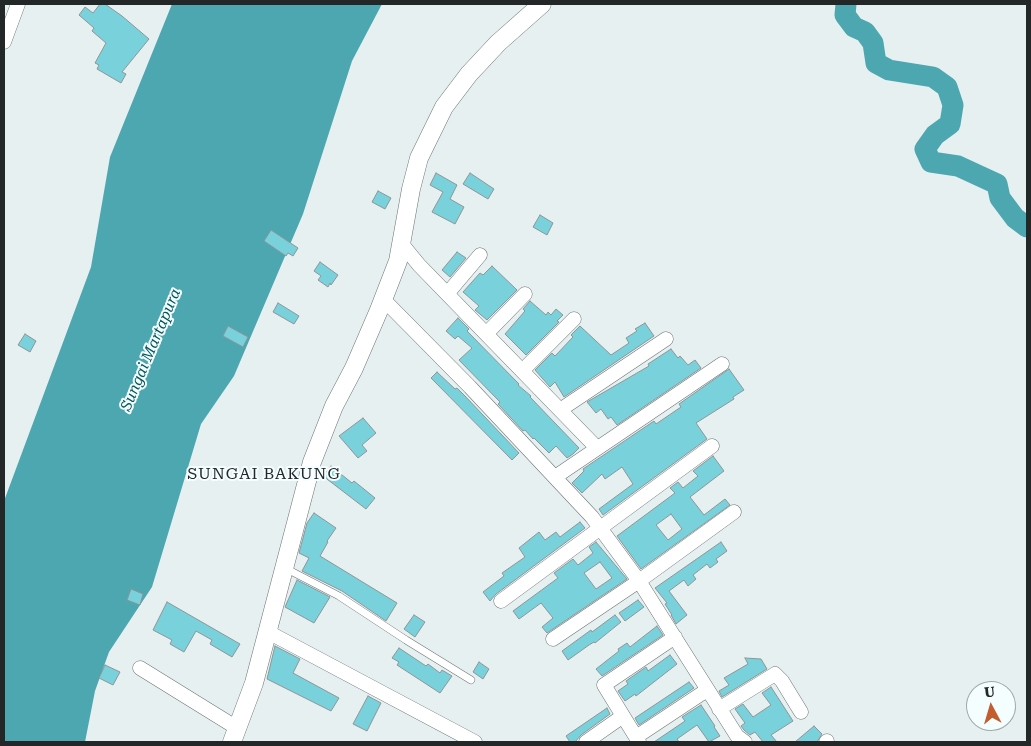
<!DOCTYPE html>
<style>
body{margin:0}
#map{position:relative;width:1031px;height:746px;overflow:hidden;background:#e7f0f1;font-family:"Roboto Serif",serif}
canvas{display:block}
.frame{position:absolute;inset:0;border:5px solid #242728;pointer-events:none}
.north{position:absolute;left:966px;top:681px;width:50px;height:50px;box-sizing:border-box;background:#f4feff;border:1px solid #a1a8a9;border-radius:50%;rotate:354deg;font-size:14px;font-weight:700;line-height:20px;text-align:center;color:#242728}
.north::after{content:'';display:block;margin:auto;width:18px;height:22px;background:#c35d2e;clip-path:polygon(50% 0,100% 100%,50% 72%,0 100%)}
</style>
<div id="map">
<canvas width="1031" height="746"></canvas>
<div class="frame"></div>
<div class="north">U</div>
</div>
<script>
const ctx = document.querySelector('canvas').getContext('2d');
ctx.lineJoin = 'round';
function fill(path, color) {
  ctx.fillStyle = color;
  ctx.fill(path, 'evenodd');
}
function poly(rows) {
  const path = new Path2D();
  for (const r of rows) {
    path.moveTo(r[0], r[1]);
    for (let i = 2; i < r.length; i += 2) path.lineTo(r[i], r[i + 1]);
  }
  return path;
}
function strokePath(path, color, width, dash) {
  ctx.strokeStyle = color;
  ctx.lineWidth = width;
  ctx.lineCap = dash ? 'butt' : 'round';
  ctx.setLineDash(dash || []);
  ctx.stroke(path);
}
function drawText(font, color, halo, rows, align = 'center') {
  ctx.font = font + ' "Roboto Serif",serif';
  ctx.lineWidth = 4;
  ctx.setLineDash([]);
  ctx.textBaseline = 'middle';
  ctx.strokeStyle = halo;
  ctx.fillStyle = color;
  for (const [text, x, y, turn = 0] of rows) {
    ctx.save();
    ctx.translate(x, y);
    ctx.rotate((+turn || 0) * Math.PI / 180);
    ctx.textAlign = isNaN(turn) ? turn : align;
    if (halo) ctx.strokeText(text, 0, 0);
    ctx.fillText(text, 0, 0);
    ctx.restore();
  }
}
const water = poly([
 [172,4,382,4,352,61,303,214,234,376,201,424,152,587,109,652,95,691,85,742,4,742,4,501,91,267,110,157]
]);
const river = poly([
 [846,4,845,15,854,27,865,32,873,43,876,63,889,70,933,77,947,87,953,105,950,124,935,135,925,149,931,162,958,166,997,184,1000,198,1015,218,1027,227]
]);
const building = poly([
 [100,4,105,4,122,16,149,39,122,72,126,74,121,83,97,69,99,65,95,63,106,43,92,31,94,28,79,15,85,7,93,13,100,4],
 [436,173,457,185,450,199,464,207,455,224,432,212,443,192,430,185,436,173],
 [470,173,494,189,488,199,463,184,470,173],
 [378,191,391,198,385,209,372,202,378,191],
 [540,215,553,223,547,235,533,227,540,215],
 [271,230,298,248,293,256,288,253,286,256,264,241,271,230],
 [457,252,466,258,450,277,442,270,457,252],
 [320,262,338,275,331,285,330,283,328,287,318,280,321,276,314,271,320,262],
 [492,266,517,290,487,320,475,310,479,306,463,292,480,273,483,275,492,266],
 [530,301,546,315,548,312,551,315,556,309,563,315,557,321,559,322,526,355,505,334,525,311,523,309,530,301],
 [278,303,299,316,294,324,273,312,278,303],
 [458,318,469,329,467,331,519,384,518,385,531,396,530,397,579,448,573,454,567,458,556,446,549,453,534,438,533,439,525,430,523,431,498,404,500,402,459,360,472,348,458,336,455,339,446,331,458,318],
 [645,323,654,336,564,397,555,382,550,387,535,370,552,353,555,356,573,337,571,335,580,326,611,355,629,343,626,338,637,331,635,329,645,323],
 [228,326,248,337,243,347,223,336,228,326],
 [25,334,36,341,30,352,18,345,25,334],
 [671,349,678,358,680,356,688,365,695,360,701,368,617,425,611,417,608,419,601,409,596,413,587,402,649,366,648,364,671,349],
 [729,369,744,390,733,397,734,399,696,423,707,439,603,515,599,509,633,484,622,467,605,479,602,474,582,493,572,483,584,471,583,469,654,421,656,424,681,407,679,404,729,369],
 [437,372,455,389,457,388,465,396,519,453,512,460,431,378,437,372],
 [363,418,376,433,362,445,367,451,358,458,339,436,363,418],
 [713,456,724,471,690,497,704,515,725,499,730,505,641,569,617,536,675,493,670,488,678,482,683,488,698,476,693,471,713,456],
 [671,514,682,529,668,540,656,525,671,514],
 [331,466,352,483,354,481,375,498,366,509,323,476,331,466],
 [314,513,336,528,327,541,328,542,320,556,397,603,386,621,342,591,302,571,309,558,299,553,307,523,314,513],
 [580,522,585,528,496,594,490,601,483,592,504,576,502,573,525,557,519,548,539,532,545,540,556,532,560,537,580,522],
 [596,542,627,579,547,633,542,627,553,618,541,603,519,619,513,611,558,578,554,573,573,559,578,565,593,553,589,547,596,542],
 [600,562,612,578,596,589,584,573,600,562],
 [721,542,727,551,716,559,718,562,710,568,707,564,693,575,696,579,688,586,684,580,669,591,687,615,676,624,671,615,672,615,665,604,667,603,655,588,721,542],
 [297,580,330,597,314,623,285,607,297,580],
 [131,589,143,594,140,605,127,600,131,589],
 [638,600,644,607,625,621,619,613,638,600],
 [167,602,240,644,232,657,210,644,212,640,196,631,184,652,170,644,172,640,153,630,167,602],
 [414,615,425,622,415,637,404,629,414,615],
 [615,615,621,622,595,643,594,642,589,645,568,660,562,651,591,630,592,632,615,615],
 [657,626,663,635,602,676,596,669,619,651,618,649,627,643,630,647,657,626],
 [275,646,300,659,293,673,339,698,331,711,267,679,275,646],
 [399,648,426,666,428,664,440,673,442,670,452,676,440,693,397,665,399,662,392,658,399,648],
 [670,655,677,664,636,696,635,694,625,701,618,691,628,684,626,681,646,667,648,671,670,655],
 [745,658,761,659,767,669,722,697,719,691,729,685,724,678,748,664,745,658],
 [479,662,489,669,483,679,473,672,479,662],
 [105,665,120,672,113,685,99,678,105,665],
 [689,682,694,688,639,725,635,718,689,682],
 [771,687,793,721,771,735,777,742,763,742,755,732,750,735,744,730,741,726,745,723,735,709,743,704,753,717,771,705,762,693,771,687],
 [368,696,381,703,367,731,353,724,368,696],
 [701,705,715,726,714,727,720,736,709,742,697,725,677,739,679,742,654,742,685,721,682,717,701,705],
 [607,708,610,714,581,735,575,742,570,742,566,736,607,708],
 [814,726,822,734,817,742,795,742,814,726]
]);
const service = poly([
 [285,568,339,596,406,640,471,680]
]);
const minor = poly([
 [4,42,18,4],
 [401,243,419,265,597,448],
 [447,294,480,255],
 [383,299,470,387,592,517,639,581,737,736,745,742],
 [486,334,525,294],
 [522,371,574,319],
 [560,410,666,339],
 [555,477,722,364],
 [501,601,712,446],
 [268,632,475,742],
 [553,639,639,581,734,512],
 [140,668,237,728],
 [719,709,775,674,782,681,801,712],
 [636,737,707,690],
 [586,742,623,716],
 [639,742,604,685,675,637],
 [826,742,827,741]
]);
const tertiary = poly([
 [232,742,254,683,312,462,334,406,354,368,379,310,398,261,411,189,419,158,444,107,469,74,498,43,542,4]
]);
const waterNames = [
 ["Sungai Martapura",151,350,-67]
];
const quarterNames = [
 ["SUNGAI BAKUNG",264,474]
];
fill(water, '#4da7b0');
strokePath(river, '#4da7b0', 21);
fill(building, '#79d2db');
strokePath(building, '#8d9596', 1);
strokePath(service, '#6c7474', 8);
strokePath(minor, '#6c7474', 15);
strokePath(tertiary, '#6c7474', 19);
strokePath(service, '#fff', 7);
strokePath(minor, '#fff', 14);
strokePath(tertiary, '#fff', 18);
drawText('italic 15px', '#00545b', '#f4feff', waterNames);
ctx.letterSpacing = '1px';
drawText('16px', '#242728', '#f4feff', quarterNames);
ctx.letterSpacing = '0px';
</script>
